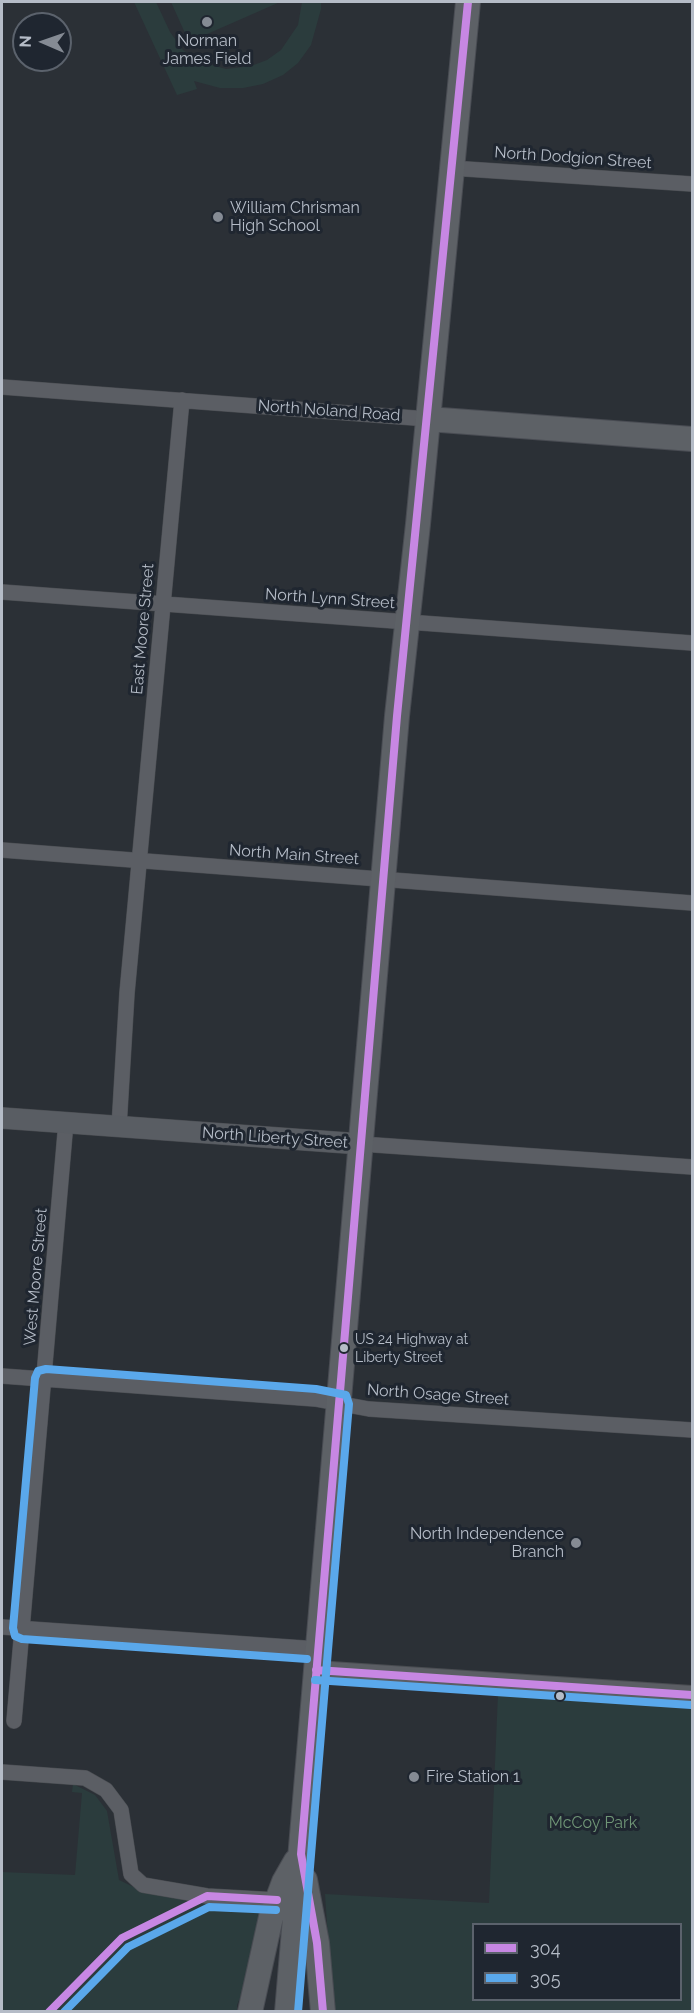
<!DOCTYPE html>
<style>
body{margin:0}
#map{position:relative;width:694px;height:2013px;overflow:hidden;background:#2b3036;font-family:Raleway,sans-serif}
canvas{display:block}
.frame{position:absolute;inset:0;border:3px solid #b5bcc7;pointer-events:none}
.legend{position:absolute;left:472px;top:1923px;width:210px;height:78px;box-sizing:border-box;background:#1f2630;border:2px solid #5b626c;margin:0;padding:8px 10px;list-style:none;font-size:18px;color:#b5bcc7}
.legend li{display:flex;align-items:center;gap:12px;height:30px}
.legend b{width:30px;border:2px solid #5b626c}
.north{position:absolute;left:12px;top:12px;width:60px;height:60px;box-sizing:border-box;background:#1f2630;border:2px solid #5b626c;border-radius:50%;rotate:272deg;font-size:16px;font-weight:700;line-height:24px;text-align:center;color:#b5bcc7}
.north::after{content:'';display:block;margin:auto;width:21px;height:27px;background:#858b94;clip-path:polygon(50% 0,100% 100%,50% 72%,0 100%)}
</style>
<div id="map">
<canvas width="694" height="2013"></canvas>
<div class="frame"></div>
<ul class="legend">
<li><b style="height:8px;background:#c787e3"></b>304</li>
<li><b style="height:8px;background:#5aa8eb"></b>305</li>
</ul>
<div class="north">N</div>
</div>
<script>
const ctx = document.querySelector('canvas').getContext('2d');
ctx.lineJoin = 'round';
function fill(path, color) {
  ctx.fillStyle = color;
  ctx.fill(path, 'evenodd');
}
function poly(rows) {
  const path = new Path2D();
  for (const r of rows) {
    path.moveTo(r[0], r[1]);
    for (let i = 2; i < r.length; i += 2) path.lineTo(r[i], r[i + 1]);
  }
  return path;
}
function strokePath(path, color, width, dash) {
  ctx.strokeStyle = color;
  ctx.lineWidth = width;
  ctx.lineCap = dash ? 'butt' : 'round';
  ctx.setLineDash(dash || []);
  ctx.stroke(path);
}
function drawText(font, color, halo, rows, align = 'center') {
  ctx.font = font + ' Raleway,sans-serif';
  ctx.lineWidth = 6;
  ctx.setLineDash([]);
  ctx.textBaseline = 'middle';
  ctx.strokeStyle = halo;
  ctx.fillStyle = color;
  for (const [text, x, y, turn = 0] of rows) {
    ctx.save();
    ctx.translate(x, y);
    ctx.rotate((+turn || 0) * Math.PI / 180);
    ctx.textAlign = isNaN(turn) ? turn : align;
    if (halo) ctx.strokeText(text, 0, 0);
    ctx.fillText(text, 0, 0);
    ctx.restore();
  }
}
const green = poly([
 [134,2,156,2,170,32,183,50,201,62,226,69,251,66,267,60,281,50,298,25,302,2,321,2,321,9,311,45,298,63,283,75,263,84,243,88,220,88,194,81,197,89,177,95],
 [171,2,280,2,189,42],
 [498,1694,692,1707,692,2011,333,2011,325,1894,489,1903],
 [474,1924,680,1924,680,2000,474,2000],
 [73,1784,95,1795,107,1811,119,1880,142,1891,264,1908,249,1977,237,2005,237,2011,2,2011,2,1872,75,1875,82,1793,72,1792]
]);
const minor = poly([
 [451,168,692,184],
 [2,387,428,419],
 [2,592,692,643],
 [2,850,692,903],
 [119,1127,127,993,182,400],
 [361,1144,692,1167],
 [2,1376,315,1399,369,1409,692,1430],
 [2,1627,318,1649],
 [14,1721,66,1122],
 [2,1772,85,1778,106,1790,121,1810,131,1874,143,1885,207,1896,277,1900]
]);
const tertiary = poly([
 [316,1670,692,1695]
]);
const secondary = poly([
 [2,1118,361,1144]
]);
const primary = poly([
 [428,419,692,439],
 [305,1880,317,1943,323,2012],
 [250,2012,271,1917,284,1882,296,1861],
 [287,2012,397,716,418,524,468,2]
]);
const bus1 = poly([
 [316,1670,692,1695],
 [49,2012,122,1938,207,1896,277,1900],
 [323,2012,317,1943,301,1854,397,716,468,2]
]);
const bus2 = poly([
 [307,1659,22,1639,15,1636,13,1628,35,1378,38,1371,46,1369,316,1389,346,1395,349,1404,328,1650],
 [315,1680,691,1705],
 [64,2012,128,1947,209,1907,276,1910],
 [298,2012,328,1650]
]);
const markers = [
 [207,22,6,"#858b94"],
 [218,217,6,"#858b94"],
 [344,1348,5,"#b5bcc7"],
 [576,1543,6,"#858b94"],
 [560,1696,5,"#b5bcc7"],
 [414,1777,6,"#858b94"]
];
const busNames = [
 ["US 24 Highway at",355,1340],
 ["Liberty Street",355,1358]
];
const poiNames = [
 ["Norman",207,41,"center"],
 ["James Field",207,59,"center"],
 ["William Chrisman",230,208],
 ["High School",230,226],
 ["North Independence",564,1534,"right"],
 ["Branch",564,1552,"right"],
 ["Fire Station 1",426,1777]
];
const streetNames = [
 ["North Dodgion Street",573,158,4],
 ["North Noland Road",329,411,4],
 ["North Lynn Street",330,599,4],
 ["East Moore Street",143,629,-85],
 ["North Main Street",294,855,4],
 ["North Liberty Street",275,1138,4],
 ["West Moore Street",36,1277,-85],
 ["North Osage Street",438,1395,4]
];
const parkNames = [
 ["McCoy Park",593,1823]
];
fill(green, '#2b3c3d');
strokePath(minor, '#494c51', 16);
strokePath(tertiary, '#494c51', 20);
strokePath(secondary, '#494c51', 22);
strokePath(primary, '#494c53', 26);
strokePath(minor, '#5b5e64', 15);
strokePath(tertiary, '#5b5e64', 18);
strokePath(secondary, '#595d63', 21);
strokePath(primary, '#5d6166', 24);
strokePath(bus1, '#c787e3', 8);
strokePath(bus2, '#5aa8eb', 8);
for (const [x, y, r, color] of markers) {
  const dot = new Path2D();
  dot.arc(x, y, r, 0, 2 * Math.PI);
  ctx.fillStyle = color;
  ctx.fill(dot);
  strokePath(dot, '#1f2630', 2);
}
drawText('14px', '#b5bcc7', '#1f2630', busNames, 'left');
drawText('16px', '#b5bcc7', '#1f2630', poiNames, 'left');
drawText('16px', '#b5bcc7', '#1f2630', streetNames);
drawText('16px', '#6f9576', '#1f2630', parkNames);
</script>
